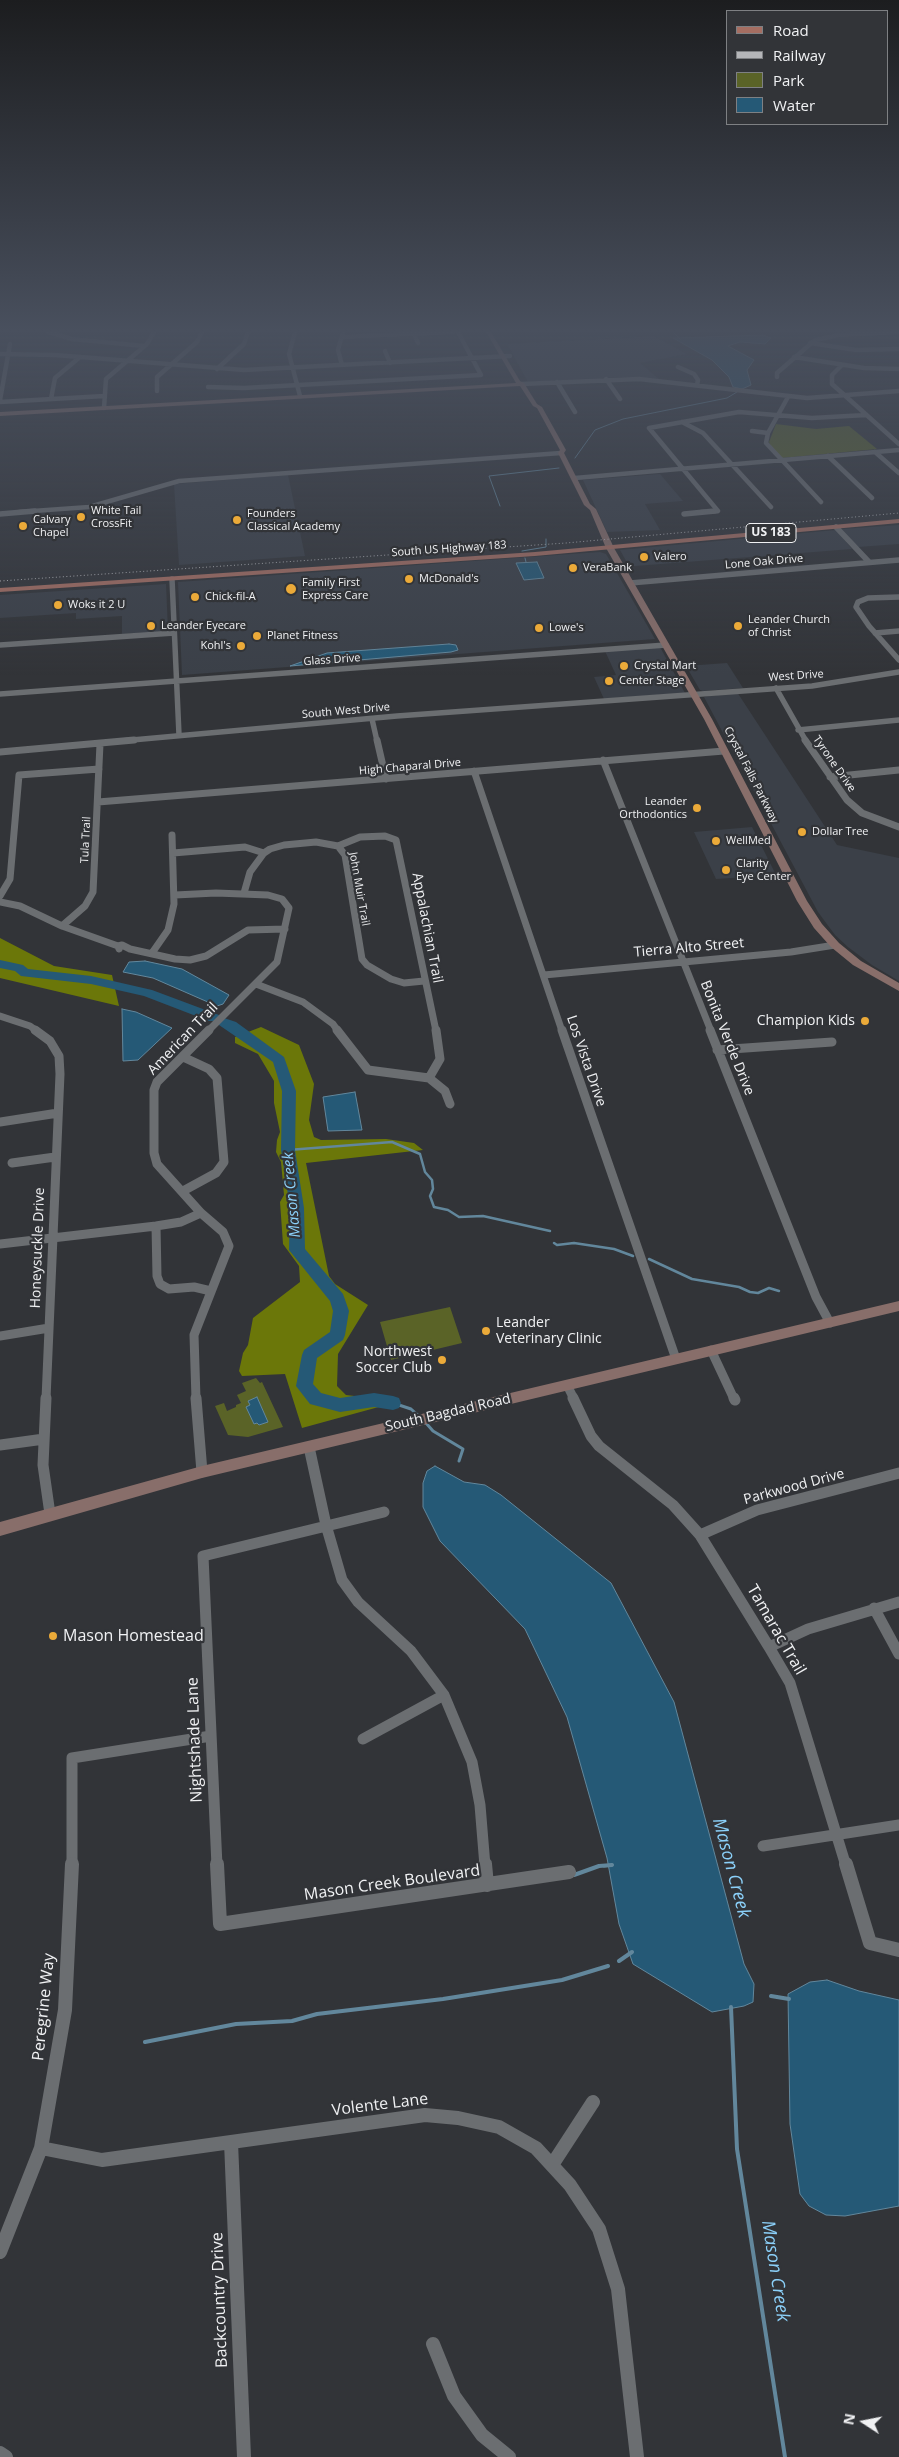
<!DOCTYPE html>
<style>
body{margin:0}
#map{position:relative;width:899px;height:2457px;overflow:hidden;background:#323438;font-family:"Open Sans",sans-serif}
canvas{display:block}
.legend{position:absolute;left:726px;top:10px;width:162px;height:115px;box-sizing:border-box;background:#323438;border:1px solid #7e8083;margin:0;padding:6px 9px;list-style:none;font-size:15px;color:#f0f1f3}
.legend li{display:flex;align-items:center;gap:10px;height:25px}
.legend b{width:25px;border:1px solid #7e8083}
.north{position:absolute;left:839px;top:2397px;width:50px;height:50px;-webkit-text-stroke:4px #323438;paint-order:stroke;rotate:281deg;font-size:14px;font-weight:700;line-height:20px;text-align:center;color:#f0f1f3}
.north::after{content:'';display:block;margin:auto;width:18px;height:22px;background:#f0f1f3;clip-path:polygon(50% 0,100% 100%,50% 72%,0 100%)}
</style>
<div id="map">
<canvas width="899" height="2457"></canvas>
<ul class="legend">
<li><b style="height:6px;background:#a56e62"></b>Road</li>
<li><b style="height:6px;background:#b5b6b9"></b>Railway</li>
<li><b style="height:14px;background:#5a6327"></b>Park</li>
<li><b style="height:14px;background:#255976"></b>Water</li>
</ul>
<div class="north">N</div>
</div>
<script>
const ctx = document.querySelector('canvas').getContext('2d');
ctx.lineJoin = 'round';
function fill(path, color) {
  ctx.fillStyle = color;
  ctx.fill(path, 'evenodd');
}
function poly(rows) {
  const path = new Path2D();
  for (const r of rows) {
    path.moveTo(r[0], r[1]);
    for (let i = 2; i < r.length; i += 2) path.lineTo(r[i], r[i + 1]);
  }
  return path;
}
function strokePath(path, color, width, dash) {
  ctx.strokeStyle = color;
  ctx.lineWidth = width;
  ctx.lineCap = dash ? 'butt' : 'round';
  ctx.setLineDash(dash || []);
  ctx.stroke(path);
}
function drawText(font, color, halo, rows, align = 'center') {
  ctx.font = font + ' "Open Sans",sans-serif';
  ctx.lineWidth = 4.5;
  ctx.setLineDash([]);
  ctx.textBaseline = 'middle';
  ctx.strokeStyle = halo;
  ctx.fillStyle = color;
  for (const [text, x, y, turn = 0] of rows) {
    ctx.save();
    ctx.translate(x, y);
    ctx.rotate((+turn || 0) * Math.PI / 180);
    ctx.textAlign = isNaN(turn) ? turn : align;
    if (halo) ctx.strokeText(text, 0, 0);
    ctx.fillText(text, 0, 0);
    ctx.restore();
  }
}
const built = poly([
 [654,336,687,354,640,363,659,379,621,377,528,382,507,344],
 [660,474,683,501,645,504,660,530,607,532,583,480],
 [288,475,305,556,179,565,174,484],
 [899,525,899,544,858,547,842,529],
 [836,530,852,549,635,566,629,566,620,550],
 [600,552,606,554,655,639,182,675,178,582],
 [166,584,168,631,122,634,122,616,76,619,76,613,0,618,0,595],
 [660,647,685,693,604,699,594,677,616,675,605,651],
 [727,663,743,688,703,691,700,690,686,666],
 [737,692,837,845,899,858,899,981,872,965,848,947,835,935,818,912,704,697],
 [752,827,776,875,716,879,694,832]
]);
const green = poly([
 [776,424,816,429,849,426,877,449,782,458,771,447,769,442],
 [450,1307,462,1343,391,1360,380,1322],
 [256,1378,260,1383,262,1382,283,1427,248,1437,228,1435,215,1406,224,1403,227,1411,236,1407,236,1405,241,1403,237,1395,246,1391,242,1383]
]);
const forest = poly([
 [0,938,54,966,112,975,119,1006,0,978],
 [261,1027,299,1045,314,1084,309,1120,314,1137,321,1140,386,1139,414,1143,423,1150,306,1163,329,1276,335,1284,368,1305,338,1354,337,1386,346,1395,391,1400,386,1405,302,1428,285,1374,242,1376,239,1371,243,1353,248,1345,253,1318,300,1282,299,1266,283,1244,280,1202,284,1195,281,1162,276,1152,277,1140,280,1132,274,1103,274,1081,258,1054,235,1043,235,1037]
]);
const water = poly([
 [763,335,771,338,765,344,740,342,728,346,754,360,747,370,751,385,742,389,733,387,729,377,712,360,673,338,763,335],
 [537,562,544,578,524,580,516,563,537,562],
 [449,644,456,645,458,650,451,652,290,666,327,653,449,644],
 [145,961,182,969,229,995,223,1004,217,1006,153,978,123,972,129,962,145,961],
 [122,1009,136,1012,172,1028,138,1060,123,1061,122,1009],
 [355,1092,362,1130,328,1131,323,1097,355,1092],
 [257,1397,268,1422,259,1425,257,1423,254,1424,246,1407,250,1405,248,1401,257,1397],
 [435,1466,464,1482,485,1485,501,1495,611,1583,674,1702,744,1964,754,1984,753,2002,744,2006,712,2012,633,1964,619,1924,607,1858,567,1717,525,1629,440,1541,423,1507,423,1483,427,1471,435,1466],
 [827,1980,859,1991,899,2000,899,2206,845,2216,826,2215,809,2206,800,2194,790,2124,788,1994,810,1982,827,1980]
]);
const streamFar3 = poly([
 [673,332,680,339],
 [575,458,595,430,623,419,727,398,737,392],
 [500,506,489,476,559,468],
 [522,551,546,547,546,539],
 [525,558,526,562]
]);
const streamFar2 = poly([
 [288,1150,392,1142,420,1154,425,1172,432,1180,433,1189,430,1196,434,1207,448,1210,459,1217,483,1216,550,1231],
 [554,1243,557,1245,574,1243,614,1249,633,1256],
 [649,1259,692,1279,739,1287,750,1292,758,1293,769,1288,779,1291]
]);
const streamFar1 = poly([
 [393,1403,411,1409,420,1417],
 [426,1423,433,1431,463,1449,459,1461],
 [604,1866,612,1865]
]);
const stream = poly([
 [574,1875,599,1866,612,1865],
 [619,1961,632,1952],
 [771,1996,789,1999],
 [731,2007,737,2149,785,2457],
 [145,2042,236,2024,292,2021,317,2014,443,1999,562,1980,608,1966]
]);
const river = poly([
 [0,960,23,965,28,969,91,976,152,990,219,1015,220,1019,224,1018,236,1022,284,1057,296,1091,295,1150,304,1208,305,1249,343,1294,349,1311,345,1335,343,1340,317,1358,313,1384,321,1393,340,1398,374,1393,393,1396,399,1398,401,1403,399,1408,393,1410,374,1407,340,1412,310,1404,296,1386,302,1355,304,1350,330,1332,333,1311,330,1301,289,1250,290,1208,281,1150,282,1091,273,1062,219,1025,218,1021,209,1021,144,996,91,984,21,976,15,971,0,968,0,960]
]);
const streetFar5 = poly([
 [48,332,72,339,144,346],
 [295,332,289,354,300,396],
 [414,334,418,343],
 [343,337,453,332],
 [810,343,856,350,899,349],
 [385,351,390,363],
 [0,354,55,355,244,370,510,356],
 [794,357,864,368,899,369],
 [342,365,338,350,343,332],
 [842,365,832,375,832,384,899,444],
 [678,367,694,374,698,380,697,385],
 [217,369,244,344,248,332],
 [777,377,777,373,815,340,839,335,899,332],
 [606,379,620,399],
 [557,382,575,412],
 [522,384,639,379,807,398,899,391],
 [208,387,244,388,481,375,458,332],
 [157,391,157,377,197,342,202,332],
 [788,397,768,433,766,443,821,502],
 [51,399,55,378,80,357],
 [0,400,10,344],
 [0,402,104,396],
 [104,408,106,379,147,344,154,332],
 [682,422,703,433,771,507],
 [752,431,768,433],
 [875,452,899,473],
 [828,456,872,498],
 [575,478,899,450],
 [718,511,649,428,739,412,812,418,866,415],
 [19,512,89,507,179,481,561,453],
 [701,512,718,511]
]);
const streetFar4 = poly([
 [0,514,35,511],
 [684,514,715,511],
 [836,527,869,562],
 [172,579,179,735],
 [630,583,899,560],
 [899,597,868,598,858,602,856,607,869,626,899,660],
 [875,633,899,631],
 [0,645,174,633],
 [776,688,806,741],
 [0,694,666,645],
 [372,719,377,741],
 [798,730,899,720],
 [121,741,397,716,812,686,899,672]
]);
const streetFar3 = poly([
 [377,740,386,779],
 [805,740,847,800,862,813,899,827],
 [0,752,134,740],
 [603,760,711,1031],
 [474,771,562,1031],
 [830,777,899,770],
 [98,802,724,751],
 [338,846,360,837,385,836,396,840,436,1031],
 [173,853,245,847,264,853],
 [244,893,250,872,264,853,270,849,284,845,316,842,338,846,345,855,362,959,367,965,391,979,404,983,424,981],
 [175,895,216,893,268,895,282,899,289,908,277,962,208,1031],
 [0,896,10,879,19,775,99,769],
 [0,902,20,906,62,926,118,946,119,949],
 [62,926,85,906,93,892,100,744],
 [118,946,122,945,130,949,175,959,190,960,206,956,248,930,285,929],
 [152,953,168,930,174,904,172,835],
 [544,975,791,952,835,945],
 [256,984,303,1002,333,1024,338,1031],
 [0,1016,30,1026,37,1031]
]);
const streetFar2 = poly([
 [35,1030,50,1041,59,1056,60,1074,46,1399],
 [337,1030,368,1070,429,1078,445,1091,450,1104],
 [562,1030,676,1359],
 [710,1030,816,1297,830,1323],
 [717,1050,832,1042],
 [183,1057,209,1069,217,1078,224,1162,216,1173,183,1191],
 [429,1078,440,1059,436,1030],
 [0,1122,58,1113],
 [12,1163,55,1157],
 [156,1226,157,1276,160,1284,169,1289,194,1287,211,1291],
 [0,1244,156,1226,181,1222,201,1213],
 [0,1336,49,1328],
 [711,1350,734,1399],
 [567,1385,574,1399],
 [196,1399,194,1335,229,1246,223,1232,201,1213,157,1164,154,1153,154,1090,157,1082,209,1030]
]);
const streetFar1 = poly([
 [46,1398,43,1465,50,1514],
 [196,1398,202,1472],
 [573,1398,591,1436,599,1446,673,1505,700,1535,769,1647,790,1683,846,1866],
 [734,1398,735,1400],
 [0,1445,44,1439],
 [309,1447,326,1525,342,1580,358,1602,411,1651,444,1695,472,1762,480,1805,485,1866],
 [700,1535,757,1510,899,1473],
 [874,1608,899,1654],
 [769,1647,808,1629,899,1602],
 [363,1739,444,1695],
 [763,1846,899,1825],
 [72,1866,72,1758,211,1736],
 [217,1866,203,1556,384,1512]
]);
const street = poly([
 [217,1864,220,1924,569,1872],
 [485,1864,487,1885],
 [846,1864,870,1943,899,1950],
 [231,2142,244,2457],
 [41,2148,102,2160,425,2115,458,2118,499,2127,536,2148,570,2185,599,2229,618,2289,637,2457],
 [552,2165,593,2102],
 [0,2252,41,2148,65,2010,72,1864],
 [433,2344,454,2396,482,2435,509,2457],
 [0,2453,6,2457]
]);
const secondary = poly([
 [486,332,491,332,520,381,524,383,537,404,542,407,566,450,564,453,590,504,596,509,614,548,712,719,807,901,822,924,839,943,861,961,899,983,899,991,853,965,831,947,814,928,797,901,704,719,606,548,590,510,584,505,558,453,560,450,537,408,533,406,520,386,0,416,0,412,516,383,486,332],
 [899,1301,899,1311,202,1478,0,1536,0,1522,202,1466,899,1301]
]);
const primary = poly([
 [899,519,899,523,535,556,0,592,0,588,535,552,899,519]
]);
const rail = poly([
 [0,581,566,543,899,513]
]);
const markers = [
 [81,517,5,"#ebaa39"],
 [237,520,5,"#ebaa39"],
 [23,526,5,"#ebaa39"],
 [644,557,5,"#ebaa39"],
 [573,568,5,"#ebaa39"],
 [409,579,5,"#ebaa39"],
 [291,589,6,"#ebaa39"],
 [195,597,5,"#ebaa39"],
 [58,605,5,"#ebaa39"],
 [151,626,5,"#ebaa39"],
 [738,626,5,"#ebaa39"],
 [539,628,5,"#ebaa39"],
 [257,636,5,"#ebaa39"],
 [241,646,5,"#ebaa39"],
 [624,666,5,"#ebaa39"],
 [609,681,5,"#ebaa39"],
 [697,808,5,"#ebaa39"],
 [802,832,5,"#ebaa39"],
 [716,841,5,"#ebaa39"],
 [726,870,5,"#ebaa39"],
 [865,1021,5,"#ebaa39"],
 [486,1331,5,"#ebaa39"],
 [442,1360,5,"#ebaa39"],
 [53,1636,5,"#ebaa39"]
];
const farPoinames = [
 ["White Tail",91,511],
 ["CrossFit",91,524],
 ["Founders",247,514],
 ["Classical Academy",247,527],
 ["Calvary",33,520],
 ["Chapel",33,533],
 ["Valero",654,557],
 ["VeraBank",583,568],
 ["McDonald's",419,579],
 ["Family First",302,583],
 ["Express Care",302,596],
 ["Chick-fil-A",205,597],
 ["Woks it 2 U",68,605],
 ["Leander Church",748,620],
 ["of Christ",748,633],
 ["Leander Eyecare",161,626],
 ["Lowe's",549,628],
 ["Planet Fitness",267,636],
 ["Kohl's",231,646,"right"],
 ["Crystal Mart",634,666],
 ["Center Stage",619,681],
 ["Leander",687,802,"right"],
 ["Orthodontics",687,815,"right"],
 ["Dollar Tree",812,832],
 ["WellMed",726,841],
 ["Clarity",736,864],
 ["Eye Center",736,877]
];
const farStreetnames = [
 ["South US Highway 183",449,549,-4],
 ["Lone Oak Drive",764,562,-5],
 ["Glass Drive",332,660,-4],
 ["West Drive",796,676,-4],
 ["South West Drive",346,711,-5],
 ["Tyrone Drive",834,764,55],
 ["High Chaparal Drive",410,767,-5],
 ["Crystal Falls Parkway",751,775,63],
 ["Tula Trail",86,840,-87],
 ["John Muir Trail",359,889,80]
];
const shields = [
 [771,533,50]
];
const shieldNames = [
 ["US 183",771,533]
];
const streetNames = [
 ["Appalachian Trail",427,928,79],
 ["Tierra Alto Street",689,948,-5],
 ["Bonita Verde Drive",727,1038,68],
 ["American Trail",183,1039,-46],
 ["Los Vista Drive",586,1061,71],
 ["Honeysuckle Drive",38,1248,-88],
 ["South Bagdad Road",448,1413,-13],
 ["Parkwood Drive",794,1487,-15]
];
const poiNames = [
 ["Champion Kids",855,1021],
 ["Leander",496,1323,"left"],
 ["Veterinary Clinic",496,1339,"left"],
 ["Northwest",432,1352],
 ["Soccer Club",432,1368]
];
const waterNames = [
 ["Mason Creek",292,1195,-95]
];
const nearStreetnames = [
 ["Tamarac Trail",776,1630,60],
 ["Nightshade Lane",195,1740,-92],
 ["Mason Creek Boulevard",392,1883,-8],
 ["Peregrine Way",44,2007,-84],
 ["Volente Lane",380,2105,-7],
 ["Backcountry Drive",220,2300,-92]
];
const nearPoinames = [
 ["Mason Homestead",63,1636]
];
const nearWaternames = [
 ["Mason Creek",731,1868,75],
 ["Mason Creek",775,2271,81]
];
fill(built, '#3b4048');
fill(green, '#5a6327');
fill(forest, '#6b7709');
fill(water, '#255976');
strokePath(water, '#62879c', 1);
strokePath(streamFar3, '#62879c', 1);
strokePath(streamFar2, '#62879c', 2.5);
strokePath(streamFar1, '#62879c', 3);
strokePath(stream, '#62879c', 4);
fill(river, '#255976');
strokePath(streetFar5, '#6b6e71', 4.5);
strokePath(streetFar4, '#6b6e71', 5.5);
strokePath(streetFar3, '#6b6e71', 7);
strokePath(streetFar2, '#6b6e71', 9);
strokePath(streetFar1, '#6b6e71', 11);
strokePath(street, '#6b6e71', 14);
fill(secondary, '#886e6a');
fill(primary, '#a56e62');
strokePath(rail, '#b5b6b9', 1, [1, 2.5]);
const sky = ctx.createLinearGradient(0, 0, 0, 676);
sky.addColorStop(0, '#1c1d1f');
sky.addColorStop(0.49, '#49505e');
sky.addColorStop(1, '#49505e00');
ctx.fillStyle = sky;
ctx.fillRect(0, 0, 899, 676);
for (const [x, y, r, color] of markers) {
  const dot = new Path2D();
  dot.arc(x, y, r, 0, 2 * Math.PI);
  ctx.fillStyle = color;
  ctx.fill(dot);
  strokePath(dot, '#323438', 2);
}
drawText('11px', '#f0f1f3', '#323438', farPoinames, 'left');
drawText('11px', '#f0f1f3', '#323438', farStreetnames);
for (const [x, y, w] of shields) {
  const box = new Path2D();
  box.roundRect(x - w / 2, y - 9.5, w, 19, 4);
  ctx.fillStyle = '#323438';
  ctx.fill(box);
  strokePath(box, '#f0f1f3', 1);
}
drawText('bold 12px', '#f0f1f3', null, shieldNames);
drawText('14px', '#f0f1f3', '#323438', streetNames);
drawText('14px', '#f0f1f3', '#323438', poiNames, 'right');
drawText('italic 15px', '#8bd0f9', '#323438', waterNames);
drawText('16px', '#f0f1f3', '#323438', nearStreetnames);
drawText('16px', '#f0f1f3', '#323438', nearPoinames, 'left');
drawText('italic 18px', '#8bd0f9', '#323438', nearWaternames);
</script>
